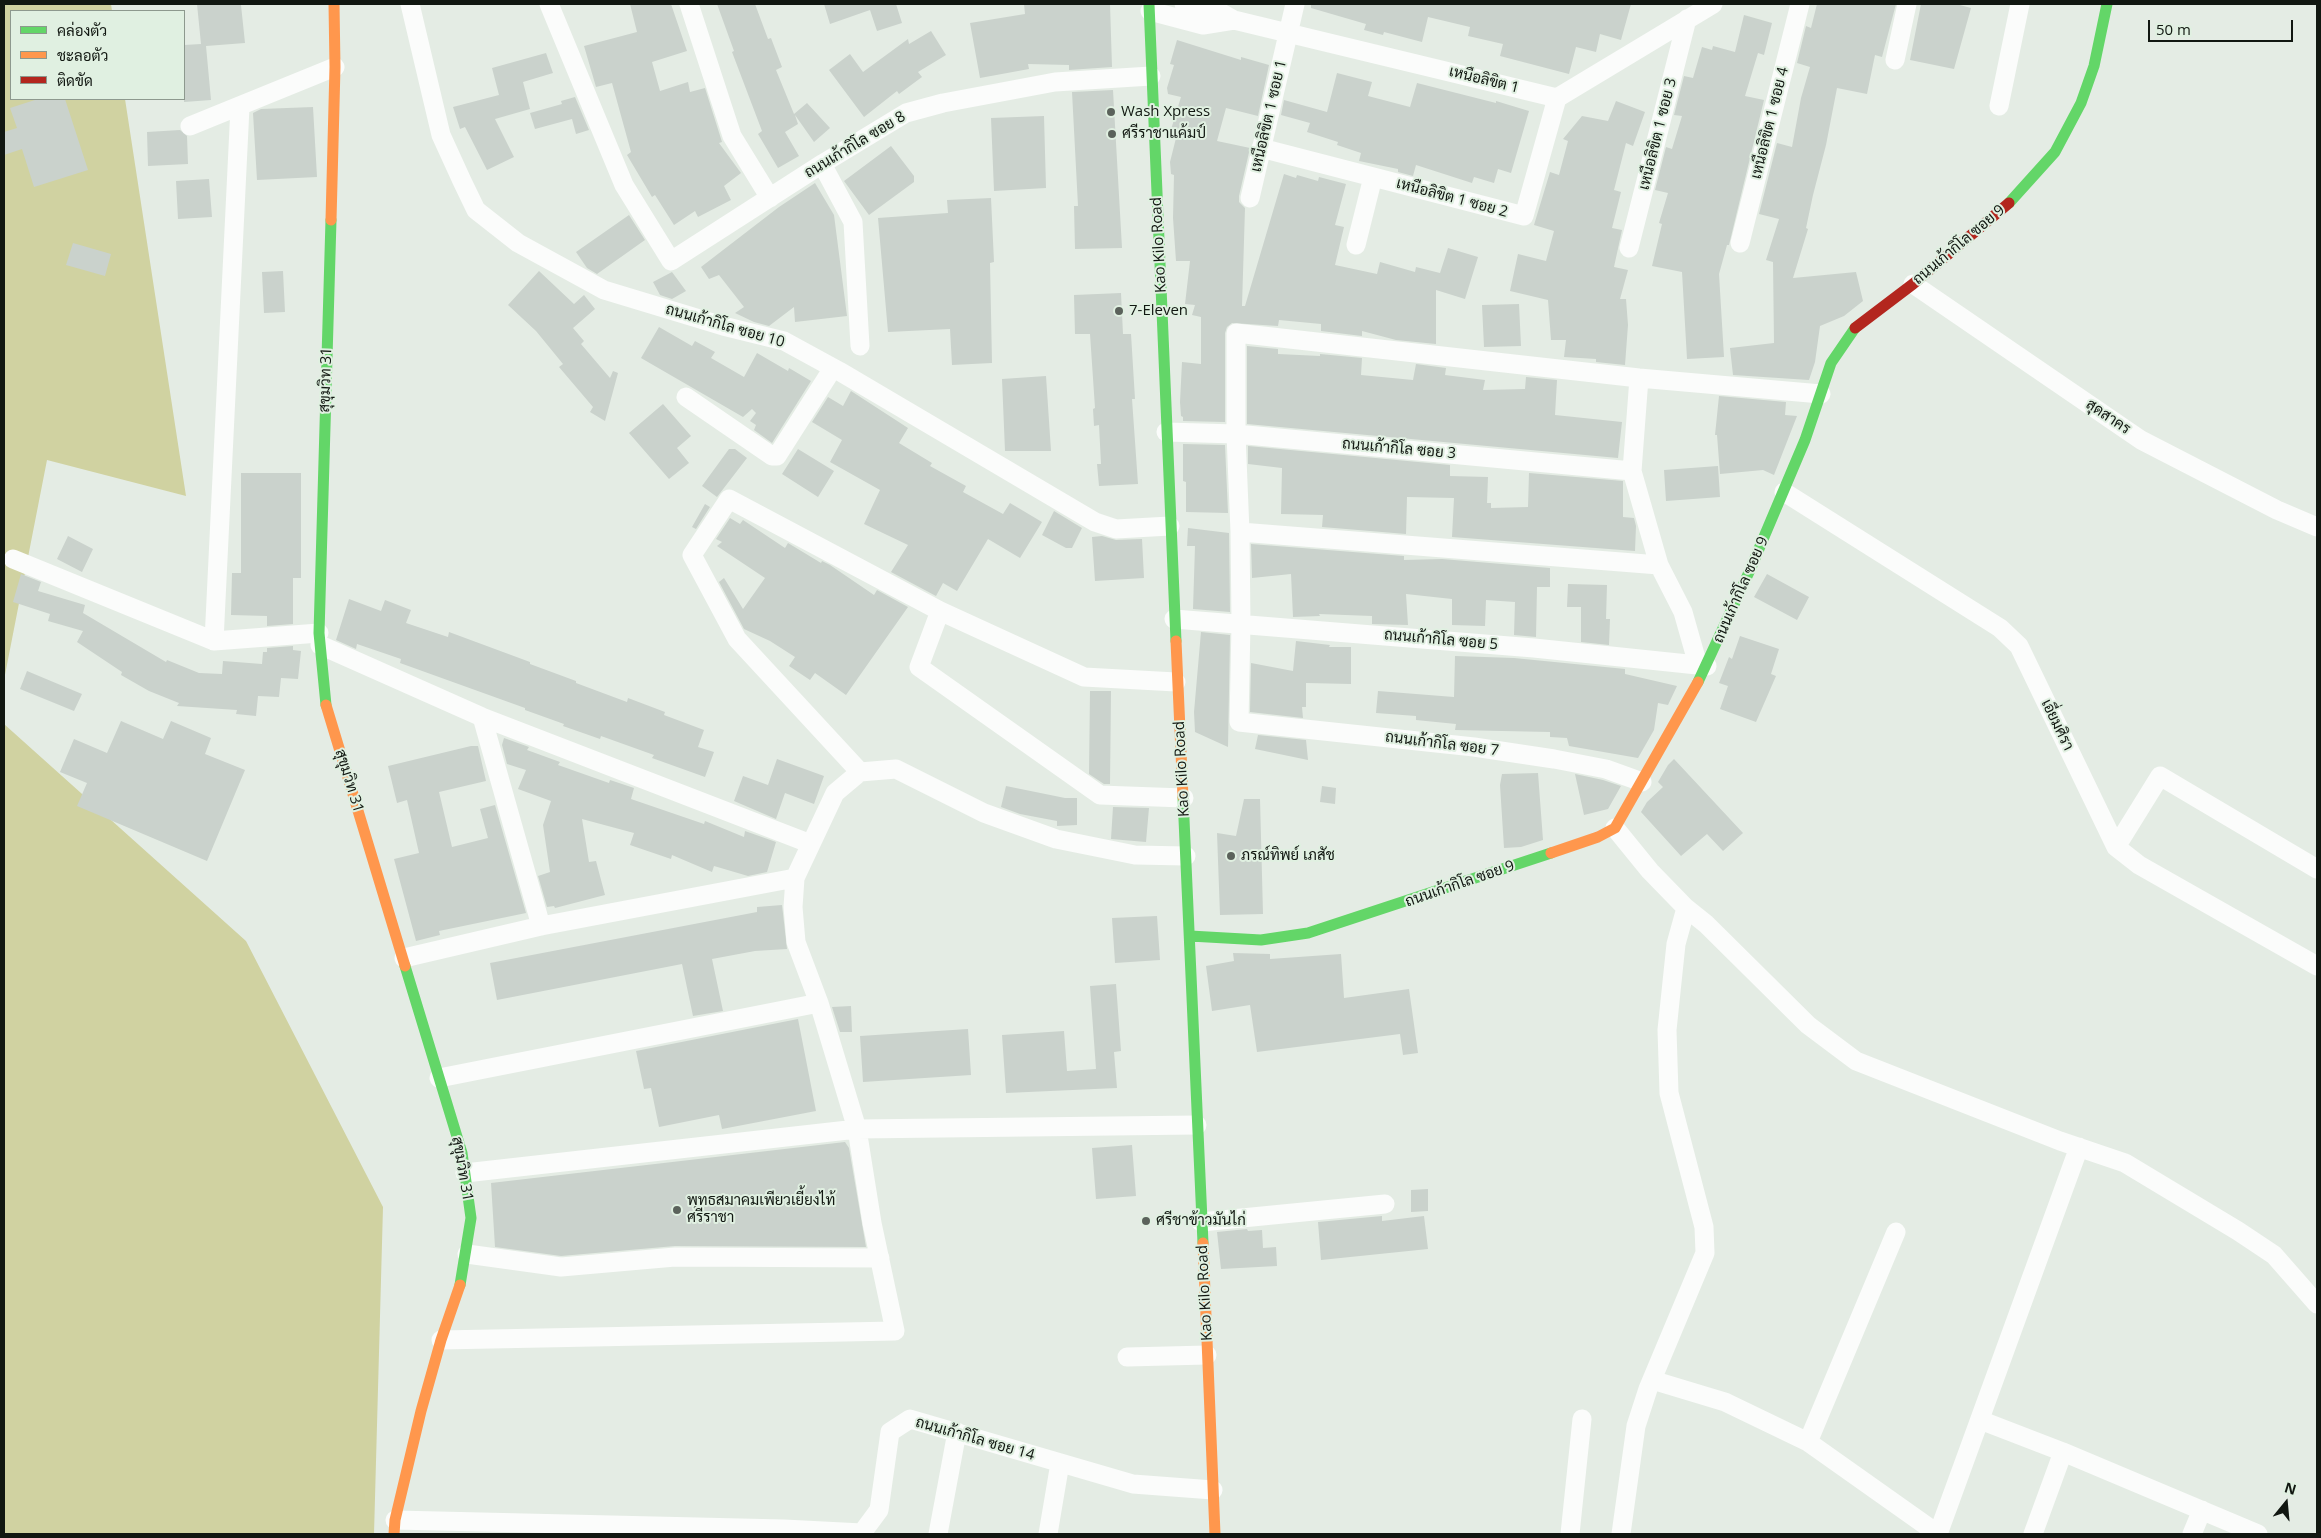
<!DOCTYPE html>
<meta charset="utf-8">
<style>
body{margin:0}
#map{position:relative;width:2321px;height:1538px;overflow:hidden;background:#e4ece4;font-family:"Open Sans",Sarabun,sans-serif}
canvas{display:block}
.frame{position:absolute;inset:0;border:5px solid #111711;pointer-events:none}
.legend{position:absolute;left:10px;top:10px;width:175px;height:90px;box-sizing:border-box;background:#e0f0e1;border:1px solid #8d998e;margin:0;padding:6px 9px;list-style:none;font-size:15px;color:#111711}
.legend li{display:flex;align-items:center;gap:10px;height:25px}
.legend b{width:25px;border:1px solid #8d998e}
.north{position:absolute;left:2261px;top:1478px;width:50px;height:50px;-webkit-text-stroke:4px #e0f0e1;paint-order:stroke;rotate:17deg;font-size:14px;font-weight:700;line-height:20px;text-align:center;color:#111711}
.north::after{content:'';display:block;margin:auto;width:18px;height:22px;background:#111711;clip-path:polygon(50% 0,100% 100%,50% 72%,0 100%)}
.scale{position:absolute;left:2148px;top:20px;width:145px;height:22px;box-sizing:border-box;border:2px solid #111711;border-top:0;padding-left:6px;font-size:15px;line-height:18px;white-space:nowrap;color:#111711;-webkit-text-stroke:4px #e0f0e1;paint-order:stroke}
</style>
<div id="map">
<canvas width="2321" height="1538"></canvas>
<div class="frame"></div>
<ul class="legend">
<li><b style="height:6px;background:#63d668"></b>คล่องตัว</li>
<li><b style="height:6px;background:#ff974d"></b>ชะลอตัว</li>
<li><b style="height:6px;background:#b3261e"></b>ติดขัด</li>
</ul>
<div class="north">N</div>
<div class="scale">50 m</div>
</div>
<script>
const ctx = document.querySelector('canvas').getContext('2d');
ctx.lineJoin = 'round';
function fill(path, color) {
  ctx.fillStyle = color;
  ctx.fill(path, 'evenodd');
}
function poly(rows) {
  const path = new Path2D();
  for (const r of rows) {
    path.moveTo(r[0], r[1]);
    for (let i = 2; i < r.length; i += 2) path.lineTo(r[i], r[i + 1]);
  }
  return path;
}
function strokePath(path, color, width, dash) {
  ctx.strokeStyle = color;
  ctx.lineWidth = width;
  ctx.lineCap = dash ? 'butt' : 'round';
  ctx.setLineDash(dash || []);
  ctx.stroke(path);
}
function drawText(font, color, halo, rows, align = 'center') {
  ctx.font = font + ' "Open Sans",Sarabun,sans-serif';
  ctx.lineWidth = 4;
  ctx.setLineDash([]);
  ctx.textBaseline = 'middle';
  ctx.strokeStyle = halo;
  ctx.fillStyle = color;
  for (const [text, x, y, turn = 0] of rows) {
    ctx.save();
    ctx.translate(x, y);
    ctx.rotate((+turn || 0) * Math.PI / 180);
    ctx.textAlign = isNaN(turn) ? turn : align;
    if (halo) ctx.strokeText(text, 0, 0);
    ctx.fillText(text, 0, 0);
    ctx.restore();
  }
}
const forest = poly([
 [4,4,111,4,112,11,11,11,11,99,125,99,186,496,47,460,4,680],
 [4,724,246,941,383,1207,374,1534,4,1534]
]);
const building = poly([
 [197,4,241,5,245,43,206,46,211,100,184,102,184,45,201,44],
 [630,4,671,4,687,51,652,62,660,91,688,82,690,92,705,88,722,142,719,143,741,173,724,186,731,200,698,217,695,211,674,225,655,195,652,197,627,155,631,152,612,83,596,87,584,46,637,32],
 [717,4,755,4,768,39,771,38,782,67,776,70,794,114,807,103,830,128,814,142,795,115,798,124,785,132,799,156,778,168,758,134,762,131,732,52,734,51],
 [824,4,896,4,902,23,877,31,870,10,830,24],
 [1024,4,1110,4,1112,67,1069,70,1069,65,1028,64,1029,69,980,78,970,23,1025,14],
 [1311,4,1631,4,1621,40,1600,34,1596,52,1576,47,1569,74,1500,56,1503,44,1468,36,1470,27,1428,17,1422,42,1384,32,1383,35,1364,30,1366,24,1311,8],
 [1817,4,1896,4,1882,57,1875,55,1867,94,1837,88,1826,145,1813,195,1806,228,1808,229,1793,278,1856,272,1863,301,1844,316,1820,326,1815,362,1809,380,1733,375,1730,348,1774,343,1773,262,1766,260,1779,219,1759,214,1777,143,1792,147,1801,98,1810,67,1797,63,1806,26,1811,28],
 [1921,4,1956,4,1971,8,1954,69,1910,60],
 [1744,15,1772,23,1764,55,1758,53,1745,96,1764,100,1729,245,1727,245,1719,274,1724,357,1687,359,1682,272,1652,266,1662,224,1659,223,1668,193,1655,190,1666,147,1672,149,1682,116,1674,115,1684,76,1693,78,1702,47,1712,50,1713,46,1735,52],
 [931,31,946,55,918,72,922,77,899,94,897,91,864,117,829,70,850,54,863,72,908,39,909,44],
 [1177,40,1241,60,1241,57,1269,65,1258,116,1226,108,1217,141,1250,148,1239,196,1239,202,1245,208,1242,306,1245,306,1284,174,1296,178,1297,175,1318,181,1319,177,1346,184,1335,225,1344,227,1335,265,1377,274,1380,262,1415,272,1416,267,1440,273,1448,248,1478,257,1465,299,1436,290,1436,344,1396,340,1362,331,1362,336,1321,331,1321,324,1279,320,1278,326,1232,323,1227,327,1225,333,1225,422,1183,421,1183,417,1181,416,1180,402,1182,362,1201,364,1201,317,1192,315,1195,305,1185,304,1190,261,1176,261,1173,218,1174,175,1171,174,1170,162,1176,138,1169,136,1181,97,1168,94,1167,88,1174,65,1170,64],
 [546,53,553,73,523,82,530,109,495,119,514,157,487,170,465,127,460,129,453,107,499,95,492,68],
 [1337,73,1372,82,1368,96,1410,107,1417,83,1496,103,1496,101,1529,111,1511,173,1498,169,1494,183,1474,177,1472,183,1416,165,1413,176,1398,172,1398,169,1359,161,1361,153,1337,145,1338,142,1307,132,1310,123,1281,115,1284,100,1327,112],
 [1113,90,1122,248,1075,249,1074,206,1078,206,1072,92],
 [575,97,589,130,576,134,572,119,535,129,530,113,562,104,561,101],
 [38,99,65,99,88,170,34,187,22,149,4,155,4,132,17,128,10,108],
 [1616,101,1645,112,1633,146,1626,143,1614,190,1621,192,1612,228,1622,230,1614,267,1628,270,1620,299,1626,299,1628,325,1625,365,1596,362,1596,359,1564,357,1566,340,1551,340,1548,300,1510,291,1518,254,1546,261,1554,231,1534,225,1550,172,1559,175,1568,141,1563,139,1582,116,1608,121],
 [313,107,317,177,257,180,253,113,261,109],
 [1044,116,1046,188,994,191,991,118],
 [180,130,187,136,188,164,148,166,147,132],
 [891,146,914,176,914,182,869,215,844,181],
 [209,179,212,217,178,219,176,181],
 [815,183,834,215,847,316,795,322,794,307,769,326,754,322,735,313,744,307,719,275,709,279,701,267,779,207],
 [991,198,994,262,990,263,992,363,952,365,950,329,888,332,878,218,948,213,947,200],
 [629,215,645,240,597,274,587,268,576,252],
 [73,243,111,254,105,276,66,265],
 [283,271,285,312,264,313,262,272],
 [539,271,574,304,584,295,595,309,573,328,584,341,581,344,610,378,613,371,618,373,605,421,590,412,593,407,559,367,563,364,536,331,508,305],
 [672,272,686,291,672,299,660,295,653,282],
 [1121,293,1123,334,1131,334,1135,399,1132,399,1138,484,1099,486,1097,464,1101,464,1099,425,1094,426,1093,409,1095,408,1090,334,1075,334,1074,295],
 [1519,304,1521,346,1484,347,1482,305],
 [659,327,692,346,695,341,715,352,711,358,744,377,757,353,788,371,789,368,811,381,772,443,754,430,756,425,750,421,756,413,752,409,743,417,641,358],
 [1247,346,1278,349,1278,354,1320,356,1320,354,1362,358,1361,375,1413,380,1416,364,1446,368,1445,375,1485,380,1483,390,1525,389,1526,377,1557,380,1555,415,1622,422,1618,458,1247,424],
 [1046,376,1051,451,1005,451,1002,379],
 [851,391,908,428,899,443,932,463,930,466,966,486,963,492,1003,514,1010,503,1042,522,1020,558,988,539,957,591,943,583,936,596,891,572,908,545,864,524,880,490,830,462,842,440,812,422,828,397,843,406],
 [1719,396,1786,402,1785,415,1797,416,1774,475,1763,470,1720,474,1717,435,1715,435],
 [663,404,691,436,677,448,689,463,669,479,629,433],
 [1183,444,1225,445,1228,513,1186,512,1186,482,1183,481],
 [1248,446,1450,465,1450,476,1488,477,1487,503,1491,503,1491,508,1528,507,1529,473,1623,481,1623,517,1634,518,1636,526,1635,551,1452,537,1454,498,1407,497,1406,534,1322,527,1323,515,1281,514,1282,468,1248,464],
 [729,449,735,449,747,458,717,497,702,486],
 [798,449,834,471,818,497,782,474],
 [1718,466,1720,497,1666,501,1664,470],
 [241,473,301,473,301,578,293,578,293,624,267,626,267,616,231,615,232,573,241,573],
 [705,504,710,507,696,529,692,527],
 [1054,511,1082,528,1072,548,1066,548,1042,535],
 [730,518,740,524,743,520,785,548,788,543,821,563,822,561,830,565,874,595,877,590,908,607,846,695,815,673,810,680,789,666,795,657,770,641,744,629,719,582,724,578,743,609,765,578,717,546,722,542,716,539],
 [1188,528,1229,533,1230,612,1193,609,1195,546,1187,546],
 [68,536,93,549,82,572,57,559],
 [1102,536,1116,540,1142,539,1144,578,1095,581,1092,537],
 [1251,544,1404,556,1404,560,1442,559,1550,568,1550,587,1537,587,1536,637,1514,635,1515,602,1486,600,1485,626,1452,625,1452,599,1406,594,1408,625,1372,624,1372,616,1319,614,1320,616,1293,617,1291,574,1252,578],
 [21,574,41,582,38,591,85,605,83,613,166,662,167,660,199,673,222,674,223,661,262,664,263,652,267,652,267,648,293,646,293,650,301,651,298,679,281,678,279,697,258,696,256,716,236,714,237,710,177,706,179,703,149,691,121,675,122,672,77,642,83,631,48,621,50,614,13,602],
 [1767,574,1809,597,1797,620,1754,597],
 [1568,584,1607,585,1606,619,1610,619,1609,645,1581,642,1581,607,1567,607],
 [349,599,381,611,385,600,411,610,406,623,448,637,449,632,530,662,530,664,576,681,576,683,627,702,628,698,665,712,664,715,704,730,698,747,714,752,705,777,652,758,654,755,601,736,600,739,563,726,564,724,525,710,525,708,400,663,401,659,357,644,356,649,336,640],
 [1201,632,1230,635,1228,747,1195,732,1194,712],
 [1740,636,1779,649,1771,674,1776,676,1756,722,1720,709,1728,686,1719,683,1729,657,1732,659],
 [1296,641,1330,645,1329,647,1351,647,1351,684,1306,683,1306,707,1302,707,1303,718,1250,712,1251,663,1293,671],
 [1455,656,1514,658,1625,669,1625,674,1677,686,1668,705,1658,703,1654,730,1638,758,1569,746,1567,738,1550,737,1550,732,1455,730,1456,724,1416,720,1416,716,1376,713,1378,691,1454,697],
 [27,671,82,694,74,711,20,689],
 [1090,691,1111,691,1110,784,1104,784,1089,774],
 [121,721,163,739,171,721,211,738,205,754,245,770,207,861,77,806,87,783,60,772,74,739,107,753],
 [1258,735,1306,740,1308,760,1255,749],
 [504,738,529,747,527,750,560,762,558,765,609,783,610,780,634,788,631,799,704,824,705,821,744,837,745,831,776,842,767,872,748,876,714,866,712,872,672,855,671,859,630,845,634,833,582,819,589,862,596,861,605,895,555,908,554,906,547,907,538,876,550,872,543,825,551,801,518,789,526,770,507,764,502,745],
 [471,746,478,746,486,781,439,792,452,847,488,838,480,809,495,805,526,913,439,931,440,935,416,941,394,859,419,853,407,800,397,803,388,766],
 [777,759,824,776,814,804,785,793,776,819,734,801,743,776,768,785],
 [1674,759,1743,833,1723,851,1707,834,1681,856,1641,812,1647,802,1663,787,1658,782,1668,765],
 [1538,773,1543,840,1521,847,1504,848,1500,785,1502,774],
 [1575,774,1603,780,1621,786,1608,809,1584,815],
 [1006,786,1065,798,1077,798,1077,825,1057,826,1057,821,1020,814,1001,807],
 [1322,786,1336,788,1335,804,1320,802],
 [1244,799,1260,799,1263,914,1220,915,1217,833,1236,836],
 [1113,807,1149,808,1146,842,1111,839],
 [782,905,787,949,755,951,712,959,723,1011,693,1016,682,964,497,1000,490,963,757,912,757,907],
 [1157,916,1160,960,1115,963,1112,918],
 [1233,953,1270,954,1270,959,1341,954,1344,998,1409,989,1418,1053,1403,1055,1400,1034,1257,1052,1250,1005,1212,1011,1206,966,1234,961],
 [1116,984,1121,1051,1114,1052,1117,1088,1006,1093,1002,1035,1064,1031,1067,1071,1096,1069,1090,986],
 [851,1006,852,1032,840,1032,832,1007],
 [798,1019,816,1111,722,1129,719,1115,659,1127,651,1088,644,1089,636,1051],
 [968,1029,971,1075,863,1082,860,1036],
 [845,1142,849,1148,866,1247,675,1246,561,1256,495,1247,491,1183],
 [1132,1145,1136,1196,1096,1199,1092,1148],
 [1428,1189,1428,1211,1411,1212,1411,1190],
 [1382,1216,1382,1221,1424,1216,1428,1249,1321,1260,1318,1222],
 [1247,1229,1248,1231,1262,1230,1263,1248,1276,1247,1277,1266,1221,1269,1217,1232]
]);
const street = poly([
 [410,4,441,135,462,181,476,210,518,243,604,290,723,326,784,341,839,371,1095,522,1116,529,1170,526],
 [549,4,624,185,671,261,822,164,906,113,943,103,1055,82,1151,76],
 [689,4,732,136,770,198],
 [1184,4,1209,6,1234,20,1557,98,1713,4],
 [1150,11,1203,25,1234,20],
 [1895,60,1907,4],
 [1999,106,2020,4],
 [190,126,335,67],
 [1261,148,1524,216,1557,98],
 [822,164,853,222,860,346],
 [1250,198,1295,4],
 [1740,243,1800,4],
 [1356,245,1373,177],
 [1629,248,1687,19],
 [1913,284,2141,440,2277,510,2317,527],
 [1639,378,1632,471,1659,565,1683,612,1698,665],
 [686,397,772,456,777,456,833,368],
 [1166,432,1236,434,1632,471],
 [1784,492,2000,628,2019,646,2116,847,2139,865,2317,966],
 [1240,532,1659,565],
 [13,559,214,641,319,633],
 [940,611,919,667,1100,795,1184,798],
 [1174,619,1534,648,1707,666],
 [214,641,240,107],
 [320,645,482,717,811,844],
 [482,717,541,926],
 [860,772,737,639,692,555,729,499,940,611,1084,677,1176,682],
 [1642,782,1606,769,1554,759,1474,747,1239,722,1241,624,1240,532,1236,434,1236,333,1639,378,1821,394],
 [1615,828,1650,871,1686,908,1706,924,1808,1025,1856,1061,2060,1141,2125,1163,2238,1231,2274,1255,2317,1304],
 [2116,847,2160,776,2317,869],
 [404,958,541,926,795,878,835,793,860,772,896,769,984,813,1056,839,1135,855,1186,856],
 [439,1078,819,1003],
 [465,1173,857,1129,1197,1125],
 [1201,1222,1385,1204],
 [467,1254,561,1267,675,1257,880,1258],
 [441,1340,895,1331,872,1223,857,1129,819,1003,796,942,793,907,795,878],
 [1127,1357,1207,1355],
 [1652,1380,1725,1402,1808,1442,1938,1534],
 [1980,1420,2063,1452,2258,1534],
 [1808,1442,1896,1232],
 [395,1520,784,1529,862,1533,879,1510,890,1432,910,1419,1133,1484,1213,1490],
 [938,1534,957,1432],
 [1048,1534,1060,1463],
 [1570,1534,1582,1419],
 [1621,1534,1636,1426,1648,1389,1705,1253,1704,1227,1669,1093,1667,1030,1676,944,1686,908],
 [1938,1534,2079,1147],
 [2033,1534,2063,1452],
 [2192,1534,2202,1510]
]);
const fast = poly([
 [1149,4,1176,641],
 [2009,203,2055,152,2081,103,2094,66,2107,4],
 [1698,682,1750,570,1805,440,1831,363,1855,328],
 [326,705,319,633,331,220],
 [1183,797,1203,1243],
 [1190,936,1261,940,1308,933,1551,853],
 [405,966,462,1153,471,1218,460,1285]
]);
const slow = poly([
 [331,220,335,67,334,4],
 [1176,641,1183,797],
 [326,705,405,966],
 [1551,853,1598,837,1615,828,1698,682],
 [1203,1243,1215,1534],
 [394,1534,395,1520,421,1411,441,1340,460,1285]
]);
const jam = poly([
 [1855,328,1913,284,2009,203]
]);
const markers = [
 [1111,112,5,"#5b625b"],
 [1112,134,5,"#5b625b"],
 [1119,311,5,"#5b625b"],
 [1231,856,5,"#5b625b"],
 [677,1210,5,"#5b625b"],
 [1146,1221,5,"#5b625b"]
];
const streetNames = [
 ["เหนือลิขิต 1",1484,80,14],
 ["เหนือลิขิต 1 ซอย 1",1269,116,-77],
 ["เหนือลิขิต 1 ซอย 4",1770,123,-76],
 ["เหนือลิขิต 1 ซอย 3",1658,134,-76],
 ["ถนนเก้ากิโล ซอย 8",855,145,-31],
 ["เหนือลิขิต 1 ซอย 2",1452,198,15],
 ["Kao Kilo Road",1159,245,-93],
 ["ถนนเก้ากิโล ซอย 9",1959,245,-40],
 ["ถนนเก้ากิโล ซอย 10",725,326,16],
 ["สุขุมวิท 31",326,380,-88],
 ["สุดสาคร",2108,417,34],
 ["ถนนเก้ากิโล ซอย 3",1399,449,5],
 ["ถนนเก้ากิโล ซอย 9",1741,590,-66],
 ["ถนนเก้ากิโล ซอย 5",1441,640,5],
 ["เอี่ยมศิรา",2057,725,64],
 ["ถนนเก้ากิโล ซอย 7",1442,744,7],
 ["Kao Kilo Road",1182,769,-93],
 ["สุขุมวิท 31",349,781,73],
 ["ถนนเก้ากิโล ซอย 9",1460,884,-19],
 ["สุขุมวิท 31",462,1169,80],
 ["Kao Kilo Road",1205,1293,-93],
 ["ถนนเก้ากิโล ซอย 14",975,1439,16]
];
const poiNames = [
 ["Wash Xpress",1121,112],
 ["ศรีราชาแค้มป์",1122,134],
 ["7-Eleven",1129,311],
 ["ภรณ์ทิพย์ เภสัช",1241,856],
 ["พุทธสมาคมเพียวเยี้ยงไท้",687,1201],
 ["ศรีราชา",687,1218],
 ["ศรีชาข้าวมันไก่",1156,1221]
];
fill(forest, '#d0d2a1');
fill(building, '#cad2cc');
strokePath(street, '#fbfcfb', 19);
strokePath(fast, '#63d668', 11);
strokePath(slow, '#ff974d', 11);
strokePath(jam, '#b3261e', 11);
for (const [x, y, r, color] of markers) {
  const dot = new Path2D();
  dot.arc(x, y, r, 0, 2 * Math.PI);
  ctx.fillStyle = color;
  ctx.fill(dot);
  strokePath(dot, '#e0f0e1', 2);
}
drawText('15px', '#111711', '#e0f0e1', streetNames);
drawText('15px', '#111711', '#e0f0e1', poiNames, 'left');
</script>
